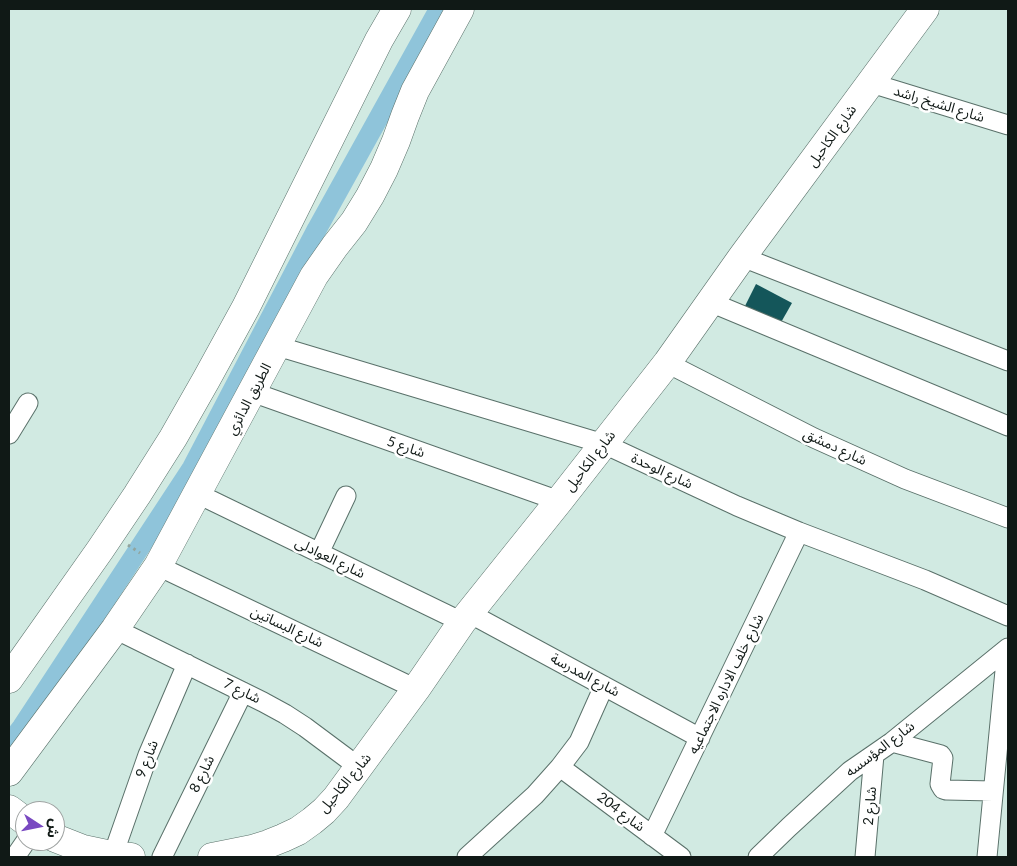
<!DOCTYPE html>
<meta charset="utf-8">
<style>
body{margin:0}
#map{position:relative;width:1017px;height:866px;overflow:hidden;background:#d1eae2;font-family:Lato,"Noto Sans Arabic",sans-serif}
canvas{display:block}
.frame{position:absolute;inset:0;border:10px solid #101916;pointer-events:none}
.north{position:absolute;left:15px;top:801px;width:50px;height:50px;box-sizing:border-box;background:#fff;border:1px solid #9fa3a2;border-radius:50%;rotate:101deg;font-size:14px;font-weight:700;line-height:20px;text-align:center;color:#101916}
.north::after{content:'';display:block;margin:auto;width:18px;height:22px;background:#7949c1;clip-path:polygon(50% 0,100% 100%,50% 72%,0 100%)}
</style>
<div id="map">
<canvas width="1017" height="866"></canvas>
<div class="frame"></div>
<div class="north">ش</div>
</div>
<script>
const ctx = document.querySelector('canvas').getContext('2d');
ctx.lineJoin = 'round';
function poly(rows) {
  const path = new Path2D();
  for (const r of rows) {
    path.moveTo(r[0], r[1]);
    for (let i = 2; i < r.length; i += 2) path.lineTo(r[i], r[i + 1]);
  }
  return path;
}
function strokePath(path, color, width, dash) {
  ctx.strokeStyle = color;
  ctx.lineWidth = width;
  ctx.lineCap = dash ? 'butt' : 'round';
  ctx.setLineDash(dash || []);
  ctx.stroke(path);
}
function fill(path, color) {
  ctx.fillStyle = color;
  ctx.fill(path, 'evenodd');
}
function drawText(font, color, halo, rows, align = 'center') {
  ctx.font = font + ' Lato,"Noto Sans Arabic",sans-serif';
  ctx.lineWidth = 5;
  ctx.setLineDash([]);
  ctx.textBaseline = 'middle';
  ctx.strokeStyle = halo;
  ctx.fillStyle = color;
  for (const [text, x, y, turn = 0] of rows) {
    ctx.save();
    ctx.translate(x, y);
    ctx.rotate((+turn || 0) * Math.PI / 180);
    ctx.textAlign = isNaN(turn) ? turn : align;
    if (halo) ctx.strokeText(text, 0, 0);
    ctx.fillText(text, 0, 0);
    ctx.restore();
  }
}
const canal = poly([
 [9,744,22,727,192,468,317,229,439,9]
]);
const building = poly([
 [756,284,792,303,779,326,744,308]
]);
const path = poly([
 [128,545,140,553]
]);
const street = poly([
 [871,83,1008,125],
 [742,257,1008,361],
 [710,302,1008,426],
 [277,346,604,444,737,506,799,532,925,580,1008,616],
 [667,363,814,438,905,479,1008,518],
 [252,392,559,501],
 [9,434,28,403],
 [198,494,462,622],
 [319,553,346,496],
 [158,566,416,689],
 [469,613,700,738],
 [115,629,263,702,285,714,305,727,360,768],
 [892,742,941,755,943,758,940,784,943,789,946,790,993,791],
 [560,767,681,857],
 [652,836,799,532],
 [113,855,148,755,187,664],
 [15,857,26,841],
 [162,857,243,692],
 [467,857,535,795,560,767,579,742,604,686],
 [758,857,789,827,850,771,892,742,1008,648],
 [865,857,874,755],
 [987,857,1007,650]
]);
const secondary = poly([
 [9,679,100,550,137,495,173,438,206,380,246,307,379,40,397,9],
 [9,772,115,629,158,566,314,276,335,246,354,222,370,196,384,169,396,141,405,116,415,91,460,9],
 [9,809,25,821],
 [55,838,83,849,116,856,131,857],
 [212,857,252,849,268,844,283,838,298,831,312,821,324,811,336,798,416,689,462,622,559,501,667,363,742,257,925,9]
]);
const streetNames = [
 ["شارع الشيخ راشد",939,104,17],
 ["شارع الكاحيل",832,136,-54],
 ["الطريق الدائري",249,399,-62],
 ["شارع 5",406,447,19],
 ["شارع دمشق",835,447,25],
 ["شارع الكاحيل",590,461,-52],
 ["شارع الوحدة",662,471,25],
 ["شارع العوادلى",330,558,26],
 ["شارع البساتين",287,627,25],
 ["شارع المدرسة",585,675,28],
 ["شارع خلف الاداره الاجتماعيه",726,684,-64],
 ["شارع 7",242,691,26],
 ["شارع المؤسسه",880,749,-37],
 ["شارع 9",147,759,-69],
 ["شارع 8",202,774,-64],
 ["شارع الكاحيل",345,783,-50],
 ["شارع 2",870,806,-85],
 ["شارع 204",621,812,37]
];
strokePath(canal, '#8fc4da', 20);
fill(building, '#14565a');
strokePath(street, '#5a716a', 21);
strokePath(secondary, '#5a716a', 29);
strokePath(path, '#91a49e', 3, [2.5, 4]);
strokePath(street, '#fff', 19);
strokePath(secondary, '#fff', 28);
drawText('14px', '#101916', '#fff', streetNames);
</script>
